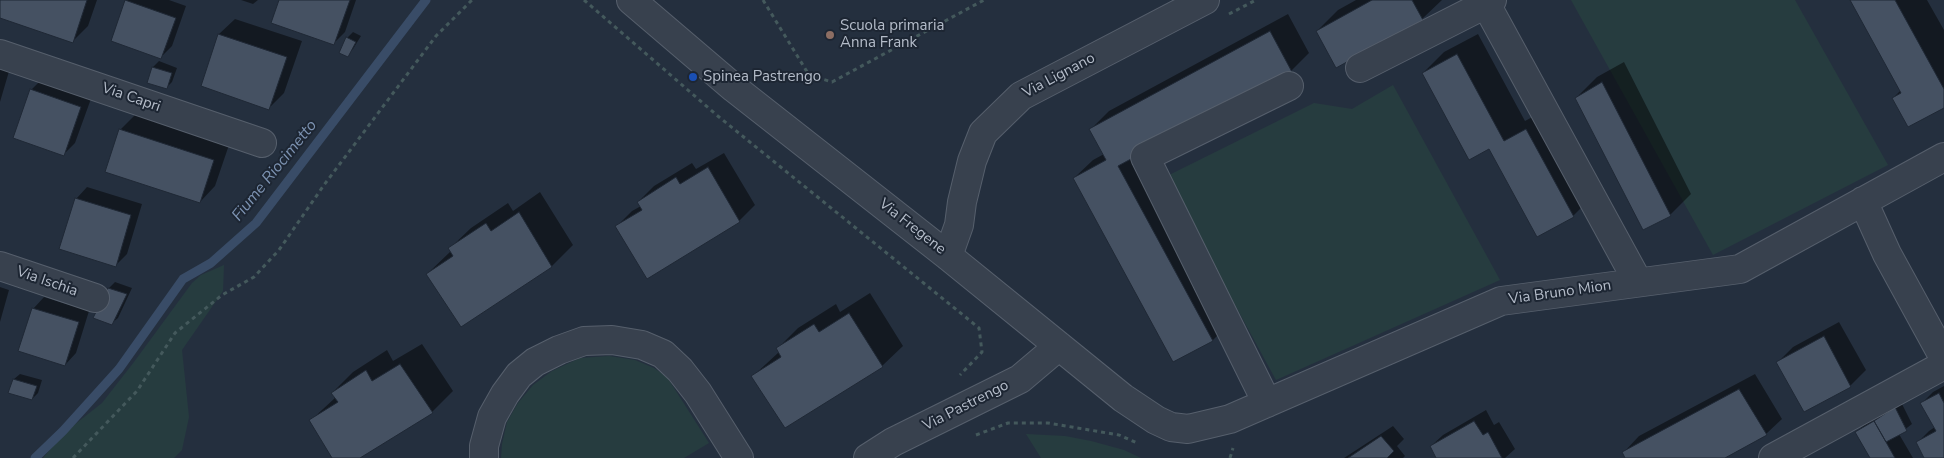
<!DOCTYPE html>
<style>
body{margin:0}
canvas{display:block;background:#242f3e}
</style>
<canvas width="1944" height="458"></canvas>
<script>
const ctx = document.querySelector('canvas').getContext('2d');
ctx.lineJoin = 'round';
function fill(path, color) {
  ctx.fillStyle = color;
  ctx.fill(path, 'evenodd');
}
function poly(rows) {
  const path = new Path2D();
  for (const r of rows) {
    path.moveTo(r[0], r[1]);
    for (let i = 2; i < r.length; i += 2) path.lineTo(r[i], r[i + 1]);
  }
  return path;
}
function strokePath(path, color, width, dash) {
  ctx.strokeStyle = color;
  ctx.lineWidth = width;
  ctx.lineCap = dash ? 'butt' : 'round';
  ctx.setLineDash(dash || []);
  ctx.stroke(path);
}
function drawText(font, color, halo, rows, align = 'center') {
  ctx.font = font + ' "Nunito Sans",sans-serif';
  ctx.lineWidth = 4;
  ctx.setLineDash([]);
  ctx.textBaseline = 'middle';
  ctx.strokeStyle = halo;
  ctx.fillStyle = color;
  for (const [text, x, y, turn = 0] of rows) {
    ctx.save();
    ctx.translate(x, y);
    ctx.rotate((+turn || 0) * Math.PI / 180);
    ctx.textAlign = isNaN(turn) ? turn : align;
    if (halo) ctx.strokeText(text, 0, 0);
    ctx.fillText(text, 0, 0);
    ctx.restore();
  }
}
const green = poly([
 [1571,0,1795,0,1888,165,1713,255],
 [1393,85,1500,280,1276,380,1165,177,1314,103,1352,109],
 [224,265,223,291,182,350,189,417,182,450,174,458,43,458,64,433,102,403,134,362,192,283,201,275],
 [609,356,635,360,654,368,667,377,709,443,684,458,501,458,502,444,507,422,518,403,533,385,552,371,580,358],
 [1026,434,1065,436,1091,441,1124,450,1141,458,1041,458]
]);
const shadow = poly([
 [0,0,97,0,88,26,72,42,0,16],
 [126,0,169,0,186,6,172,46,161,57],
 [241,0,258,0,253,4],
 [281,0,356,0,345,32,334,43],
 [1356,0,1442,0,1422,19,1317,31,1338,10],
 [1851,0,1927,0,1944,30,1944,106,1893,98,1901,90],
 [1288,14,1309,53,1291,71,1139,153,1231,322,1213,340,1174,361,1074,178,1093,160,1104,154,1090,130,1109,111],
 [235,19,302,41,284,93,269,108,202,86,219,34],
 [353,32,361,36,353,49,347,55,347,38],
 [1478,34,1525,121,1547,109,1594,195,1573,216,1489,147,1423,73,1444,52],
 [159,61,177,68,172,82,166,88,148,82,153,67],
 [1624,62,1691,194,1670,215,1576,98,1597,77],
 [0,65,10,68,0,102],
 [42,79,92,96,75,143,64,154,31,90],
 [136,114,229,145,215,186,200,202,120,130],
 [724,153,755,205,739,221,647,278,616,227,632,211,641,206,638,202,654,186,692,163,696,169],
 [87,187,142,204,127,254,116,265,76,199],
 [540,192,573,245,552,266,461,325,427,274,451,251,450,248,471,228,508,203,513,211],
 [115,282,132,288,118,318,112,323,109,288],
 [0,287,9,290,0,322],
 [870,293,903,346,882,366,753,376,779,352,777,349,798,328,836,304,840,312],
 [44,297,89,311,76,353,65,365,33,309],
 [1839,322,1866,370,1850,386,1804,411,1778,362,1793,347],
 [422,344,453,391,432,412,358,458,334,458,310,421,336,397,332,393,353,372,387,350,393,361],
 [20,374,42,380,38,393,32,399,14,379],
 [1755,374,1782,419,1766,434,1722,458,1627,458,1624,452,1639,436],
 [1944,386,1944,458,1926,458,1917,443,1929,431,1935,427,1922,403,1933,392],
 [1901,402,1912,424,1899,434,1913,458,1872,458,1857,432,1868,421],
 [1486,410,1494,425,1499,422,1515,449,1505,458,1438,458,1431,446,1443,435],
 [1393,426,1404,439,1397,446,1405,456,1403,458,1344,458]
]);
const stream = poly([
 [35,458,63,431,119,369,183,279,211,263,256,223,426,0]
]);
const building = poly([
 [0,0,87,0,73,43,0,18,0,0],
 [125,0,176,18,161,59,111,41,125,0],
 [279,0,350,0,334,45,271,23,279,0],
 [1372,0,1412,0,1423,20,1336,68,1316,31,1372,0],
 [1850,0,1895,0,1944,89,1944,108,1908,127,1892,98,1901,93,1850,0],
 [1270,31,1292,72,1118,166,1213,341,1173,362,1073,178,1106,160,1089,129,1270,31],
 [218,34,287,57,269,110,201,86,218,34],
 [346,37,356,42,348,57,339,53,346,37],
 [1457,54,1504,141,1526,129,1574,217,1537,237,1489,149,1469,160,1422,73,1457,54],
 [152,67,172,73,167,89,147,83,152,67],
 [1602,82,1671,216,1643,230,1575,98,1602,82],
 [30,89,81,107,64,156,13,138,30,89],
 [119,129,214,160,200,203,105,172,119,129],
 [708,167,740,222,647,279,615,226,642,210,637,202,676,177,680,184,708,167],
 [75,198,131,215,116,267,59,249,75,198],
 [519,212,552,267,461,327,426,274,453,256,448,248,486,223,491,231,519,212],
 [108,288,127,294,112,325,93,318,108,288],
 [32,308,79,322,65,366,18,351,32,308],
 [849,313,883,367,785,428,751,376,781,357,776,348,814,324,819,332,849,313],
 [1824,336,1851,387,1804,412,1776,362,1824,336],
 [400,364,433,413,360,458,332,458,309,420,338,402,331,393,366,370,372,381,400,364],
 [13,379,37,386,32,400,8,393,13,379],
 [1739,389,1767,435,1725,458,1625,458,1622,452,1739,389],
 [1939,393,1944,403,1944,458,1924,458,1916,442,1936,431,1920,403,1939,393],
 [1895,407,1907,431,1886,442,1874,421,1895,407],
 [1474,421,1483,435,1488,432,1502,458,1436,458,1430,446,1474,421],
 [1874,421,1886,442,1895,458,1870,458,1855,432,1874,421],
 [1381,436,1394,451,1387,458,1348,458,1381,436]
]);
const path = poly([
 [584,0,719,117,979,328,982,352,960,375],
 [763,0,809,75,832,82,984,0],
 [1229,14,1256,0],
 [976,435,1008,423,1048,423,1119,435,1137,443],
 [73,458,137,391,175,333,222,295,254,277,279,250,324,185,436,36,472,0],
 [1230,458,1233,448]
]);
const minor = poly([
 [631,0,734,88,948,256,1123,398,1156,420,1171,427,1188,429,1230,419,1501,301,1740,269,1944,157],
 [1492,0,1486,4,1638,282],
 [0,54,262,143],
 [1360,68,1486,4],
 [1863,201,1887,254,1944,358],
 [948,256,959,225,962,202,972,161,983,133,1021,96,1205,0],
 [0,266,95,298],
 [1267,403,1145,157,1289,86],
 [484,458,484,446,492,417,505,394,519,375,535,362,559,350,584,341,612,340,642,345,663,354,680,370,698,393,739,458],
 [868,458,893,442,1020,379,1059,346],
 [1773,458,1944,365]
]);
const markers = [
 [830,35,5,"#8d6e63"],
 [693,77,5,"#1a4fb4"]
];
const poiNames = [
 ["Scuola primaria",840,26],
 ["Anna Frank",840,43],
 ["Spinea Pastrengo",703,77]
];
const streetNames = [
 ["Via Lignano",1059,76,-28],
 ["Via Capri",131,98,19],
 ["Via Fregene",912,227,38],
 ["Via Ischia",47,282,19],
 ["Via Bruno Mion",1560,293,-8],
 ["Via Pastrengo",966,406,-27]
];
const waterNames = [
 ["Fiume Riocimetto",275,171,-51]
];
fill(green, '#263c3f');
fill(shadow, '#0007');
strokePath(stream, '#394c67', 9);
fill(building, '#455162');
strokePath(building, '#1f2835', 1);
strokePath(minor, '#565f6c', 30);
strokePath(path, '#44595c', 3, [4, 4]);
strokePath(minor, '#38414e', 28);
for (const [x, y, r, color] of markers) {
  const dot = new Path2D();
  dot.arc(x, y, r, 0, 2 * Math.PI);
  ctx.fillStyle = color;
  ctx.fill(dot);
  strokePath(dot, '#1d2633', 2);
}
drawText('15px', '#b4bcc9', '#1d2633', poiNames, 'left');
drawText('15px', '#b4bcc9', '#1d2633', streetNames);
drawText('italic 16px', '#7c92b1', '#1d2633', waterNames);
</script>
